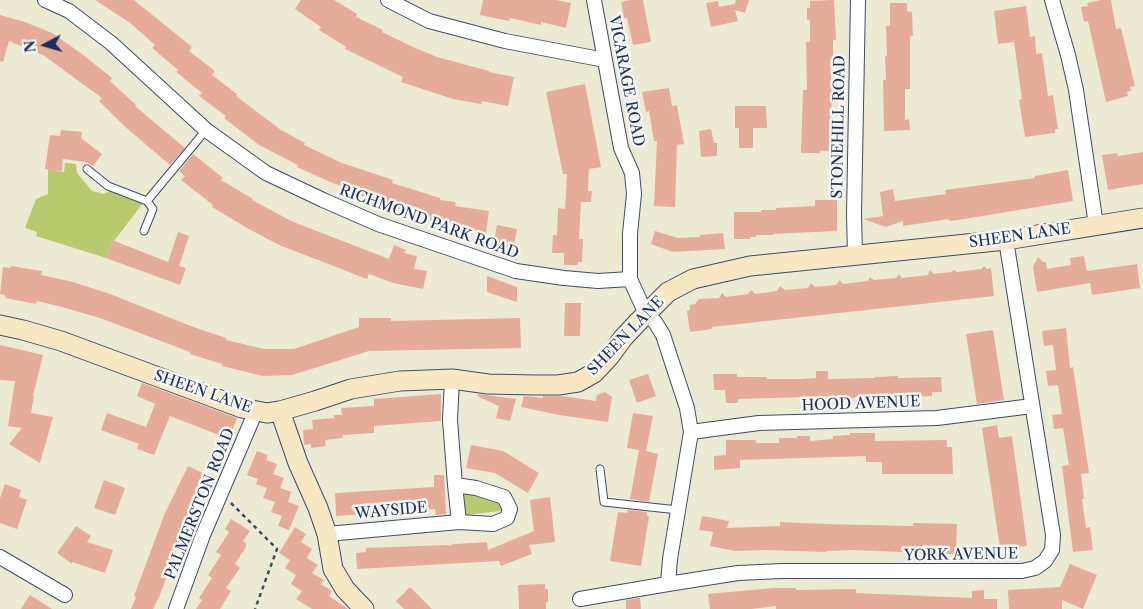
<!DOCTYPE html>
<style>
body{margin:0}
#map{position:relative;width:1143px;height:609px;overflow:hidden;background:#edead4;font-family:"Libre Caslon Text",serif}
canvas{display:block}
.north{position:absolute;left:20px;top:20px;width:50px;height:50px;-webkit-text-stroke:4px #f6f6f2;paint-order:stroke;rotate:264deg;font-size:14px;font-weight:700;line-height:20px;text-align:center;color:#1b2f5e}
.north::after{content:'';display:block;margin:auto;width:18px;height:22px;background:#1b2f5e;clip-path:polygon(50% 0,100% 100%,50% 72%,0 100%)}
</style>
<div id="map">
<canvas width="1143" height="609"></canvas>
<div class="north">N</div>
</div>
<script>
const ctx = document.querySelector('canvas').getContext('2d');
ctx.lineJoin = 'round';
function fill(path, color) {
  ctx.fillStyle = color;
  ctx.fill(path, 'evenodd');
}
function poly(rows) {
  const path = new Path2D();
  for (const r of rows) {
    path.moveTo(r[0], r[1]);
    for (let i = 2; i < r.length; i += 2) path.lineTo(r[i], r[i + 1]);
  }
  return path;
}
function strokePath(path, color, width, dash) {
  ctx.strokeStyle = color;
  ctx.lineWidth = width;
  ctx.lineCap = dash ? 'butt' : 'round';
  ctx.setLineDash(dash || []);
  ctx.stroke(path);
}
function drawText(font, color, halo, rows, align = 'center') {
  ctx.font = font + ' "Libre Caslon Text",serif';
  ctx.lineWidth = 5;
  ctx.setLineDash([]);
  ctx.textBaseline = 'middle';
  ctx.strokeStyle = halo;
  ctx.fillStyle = color;
  for (const [text, x, y, turn = 0] of rows) {
    ctx.save();
    ctx.translate(x, y);
    ctx.rotate((+turn || 0) * Math.PI / 180);
    ctx.textAlign = isNaN(turn) ? turn : align;
    if (halo) ctx.strokeText(text, 0, 0);
    ctx.fillText(text, 0, 0);
    ctx.restore();
  }
}
const green = poly([
 [65,163,76,164,77,173,92,191,103,194,112,190,143,203,114,241,112,240,106,258,36,236,37,232,25,228,36,199,48,194,48,169,64,172],
 [463,491,499,497,505,508,500,511,465,515]
]);
const building = poly([
 [95,0,134,0,192,47,189,51,215,71,212,75,237,94,236,96,281,130,305,143,304,145,342,163,393,180,392,183,440,198,440,200,456,202,455,206,489,211,486,233,457,229,458,224,430,221,430,217,418,215,395,208,395,206,359,195,359,193,328,181,297,167,298,165,259,145,224,118,226,116,199,96,202,93,176,72,178,70,152,48,155,45,130,23],
 [301,0,334,0,357,14,356,17,383,30,382,32,413,47,437,57,489,71,489,72,514,77,508,106,482,101,481,104,453,99,401,82,403,77,345,49,346,47,319,30,321,27,295,9],
 [483,0,556,0,571,3,566,28,541,22,541,25,510,18,509,21,480,15],
 [631,0,643,0,651,42,633,45,627,18,624,18,621,2],
 [736,0,749,0,745,13,735,10,738,21,711,27,706,3,718,1,719,7,734,4,734,6],
 [834,0,836,40,833,40,833,62,831,63,832,143,830,143,830,151,820,151,820,153,801,153,803,90,807,90,806,42,810,42,810,20,807,20,807,8,810,8,810,1],
 [1101,0,1111,0,1116,29,1121,28,1135,86,1130,87,1131,91,1127,92,1128,96,1106,102,1088,21,1084,22,1081,7,1088,6,1087,3],
 [890,3,907,3,907,11,912,12,913,36,910,36,910,89,905,89,905,120,909,119,910,130,884,131,883,80,886,80,885,56,887,56,886,26,890,26],
 [1026,6,1030,37,1035,36,1036,54,1042,53,1048,96,1053,95,1058,129,1055,129,1055,133,1025,137,1019,100,1022,99,1014,42,998,44,994,11],
 [0,15,25,22,52,33,82,54,112,78,110,81,136,105,135,106,185,148,170,165,123,125,99,101,102,98,43,55,9,41,3,62,0,61],
 [585,84,601,167,589,169,588,191,592,191,591,202,581,202,579,239,583,239,582,262,578,262,578,265,564,265,564,253,552,253,553,235,557,235,558,208,565,209,567,174,563,174,546,92],
 [669,88,672,106,677,105,684,144,677,145,675,207,654,206,657,141,654,141,649,111,646,112,642,92],
 [735,106,766,106,767,128,753,128,753,148,739,148,739,128,735,128],
 [711,129,714,143,717,143,717,156,701,157,699,131],
 [61,130,82,132,81,138,102,154,93,166,86,162,63,159,62,171,45,169,50,135,60,136],
 [1143,152,1143,184,1108,190,1102,155,1117,153,1118,156],
 [193,154,223,178,221,180,253,199,252,200,291,221,389,259,394,245,406,250,404,253,417,256,414,269,427,271,423,289,393,283,369,274,367,279,279,245,247,228,212,207,213,205,181,180,185,176,179,171],
 [1068,170,1073,201,958,220,949,221,949,219,903,226,903,221,886,227,863,219,883,216,880,192,893,189,895,201,946,194,945,190,1035,178,1035,176],
 [815,200,837,200,837,231,773,234,773,235,756,235,756,237,750,237,750,239,734,239,734,212,761,212,761,210,776,210,776,208,815,206],
 [497,225,517,229,513,251,493,247],
 [655,231,678,238,700,237,700,235,723,233,725,249,673,252,651,244],
 [178,232,189,236,179,266,186,268,180,285,106,258,112,240,168,262],
 [1084,256,1087,271,1137,264,1140,288,1092,295,1090,283,1037,292,1033,267,1038,257,1043,262,1046,262,1047,269,1071,265,1070,258],
 [11,266,42,271,41,275,73,282,110,294,196,328,226,338,226,340,264,349,294,349,359,327,359,318,391,318,391,321,520,318,521,348,369,351,292,375,263,376,222,366,222,364,190,354,190,352,100,318,62,307,37,301,36,304,5,298,6,296,0,294,3,267,10,268],
 [984,266,987,269,991,268,994,296,712,327,712,329,690,332,687,311,690,310,690,305,695,304,699,299,719,298,722,293,726,297,748,294,751,290,755,294,777,291,780,286,785,290,808,288,811,283,815,287,836,285,840,280,843,284,868,281,870,277,874,280,896,278,899,274,902,278,928,275,930,270,934,274,951,272,954,270,957,272,981,269],
 [487,276,517,287,517,302,487,292],
 [565,303,581,303,580,336,564,336],
 [1066,328,1070,368,1073,367,1089,473,1081,474,1084,499,1082,499,1086,528,1090,527,1093,550,1073,552,1062,466,1069,465,1063,428,1054,429,1052,415,1062,414,1058,385,1048,386,1046,371,1056,370,1053,345,1044,346,1042,331],
 [993,330,1004,400,977,404,966,334],
 [0,345,43,355,33,396,34,396,31,413,53,417,40,463,9,444,22,428,8,426,15,381,0,380],
 [816,371,828,371,828,379,875,378,875,377,898,376,898,378,941,377,942,392,932,392,932,396,905,397,905,394,855,397,855,398,842,399,842,396,738,399,738,403,726,403,725,390,714,390,713,374,737,374,737,377,767,377,767,379,801,379,816,378],
 [648,374,656,396,637,403,629,380],
 [142,383,237,418,229,439,170,416,154,455,137,449,139,444,101,430,107,413,146,427,155,404,137,396],
 [605,392,612,397,608,422,559,415,521,407,524,396,543,398,543,396,562,396,596,401,597,395],
 [441,394,441,421,374,426,374,433,343,435,343,438,325,440,326,446,311,448,311,444,304,445,303,430,313,429,312,420,334,418,334,415,342,415,341,408,374,406,374,399],
 [478,394,516,399,510,421,496,418,499,406,477,396],
 [633,413,653,416,646,451,658,454,649,502,630,499,639,450,627,448],
 [997,425,999,438,1012,436,1027,546,1000,548,982,428],
 [850,433,875,433,875,441,947,440,947,447,952,447,953,474,882,474,882,462,866,462,866,456,740,460,740,468,714,470,714,456,726,455,726,440,756,440,756,443,779,443,779,438,797,438,797,436,810,436,810,441,833,439,833,436,850,435],
 [471,445,503,451,539,473,528,493,495,473,466,468],
 [257,451,268,455,266,460,277,464,273,474,284,478,280,488,291,492,288,502,299,506,289,530,278,526,282,516,271,512,275,502,263,498,267,488,256,484,258,479,247,475],
 [188,466,207,475,186,523,160,595,153,609,131,609,136,597,134,596,165,513],
 [434,475,444,475,446,514,436,515,435,509,336,516,335,493,434,487],
 [104,480,125,488,115,515,94,508],
 [5,484,21,490,19,497,27,500,17,529,0,523,0,498],
 [550,497,555,542,529,545,532,554,501,566,499,561,357,569,356,553,366,552,366,548,447,545,451,546,452,544,455,544,487,542,488,550,534,531,530,500],
 [628,510,647,512,647,516,649,517,641,566,610,561,618,512,627,513],
 [702,516,729,521,727,528,780,526,780,522,825,524,913,526,913,523,957,524,956,554,945,554,945,546,923,545,923,553,853,550,826,551,826,552,766,550,735,551,710,546,713,532,699,530],
 [231,519,250,531,243,541,246,543,246,547,235,564,240,568,226,588,231,591,220,609,196,609,202,600,199,598,212,578,208,575,221,555,216,552,229,532,225,529],
 [76,526,91,536,87,542,113,550,105,573,72,562,72,564,57,553],
 [295,527,306,534,301,542,312,549,307,558,318,565,312,573,324,580,321,584,332,591,329,596,348,609,312,609,296,599,302,591,291,584,296,575,285,568,290,560,279,553],
 [1070,564,1097,575,1083,609,1062,600,1062,609,1009,609,1008,590,1060,587],
 [545,584,545,589,548,589,548,602,546,602,546,609,519,609,518,585],
 [410,587,432,609,404,609,396,601],
 [773,588,796,588,796,590,856,589,856,593,972,598,972,591,984,590,984,599,997,599,997,609,776,609,776,606,752,609,710,609,708,594],
 [30,595,52,609,21,609],
 [640,598,641,609,626,609,626,600]
]);
const path = poly([
 [231,503,277,549,255,609]
]);
const lane = poly([
 [87,169,108,186,147,201,153,209,144,231],
 [147,201,206,130],
 [600,469,604,502,678,510]
]);
const street = poly([
 [45,0,69,11,111,43,206,130,266,173,323,200,378,224,516,271,564,278,598,281,630,279],
 [388,0,429,21,505,41,605,60],
 [594,0,621,148,632,173,634,194,630,234,630,279,646,314,655,322,663,335,687,408,691,432,670,559,668,584,738,573,782,571,1022,571,1035,568,1045,561,1052,550,1053,535,1006,240],
 [1052,0,1068,55,1076,90,1096,225],
 [855,255,854,214,858,0],
 [452,379,450,420,455,485,459,522,493,524,507,518,510,509,504,497,476,488,455,485],
 [691,432,759,423,937,418,1032,406],
 [327,534,459,522],
 [0,557,65,595],
 [580,599,668,584],
 [176,609,203,535,252,420,254,411]
]);
const secondary = poly([
 [0,325,23,330,61,341,242,408,267,413,280,411,315,401,351,389,400,381,452,379,488,384,535,385,558,385,578,382,594,373,609,357,623,338,639,321,668,292,693,279,750,266,1006,240,1143,218],
 [280,411,298,463,318,508,327,534,333,569,345,589,364,609]
]);
const streetNames = [
 ["VICARAGE ROAD",626,81,79],
 ["STONEHILL ROAD",839,127,-89],
 ["RICHMOND PARK ROAD",429,222,20],
 ["SHEEN LANE",1020,236,-8],
 ["SHEEN LANE",626,336,-46],
 ["SHEEN LANE",203,392,19],
 ["HOOD AVENUE",861,404,-2],
 ["PALMERSTON ROAD",200,504,-68],
 ["WAYSIDE",391,511,-5],
 ["YORK AVENUE",961,555,-1]
];
fill(green, '#b8ca6d');
fill(building, '#e5ad99');
strokePath(lane, '#3a4b70', 9);
strokePath(street, '#3a4b70', 16);
strokePath(secondary, '#3a4b70', 21);
strokePath(path, '#3a4b70', 2.5, [4, 4]);
strokePath(lane, '#fff', 7);
strokePath(street, '#fff', 14);
strokePath(secondary, '#f8e7c3', 19);
drawText('15px', '#1b2f5e', '#f6f6f2', streetNames);
</script>
